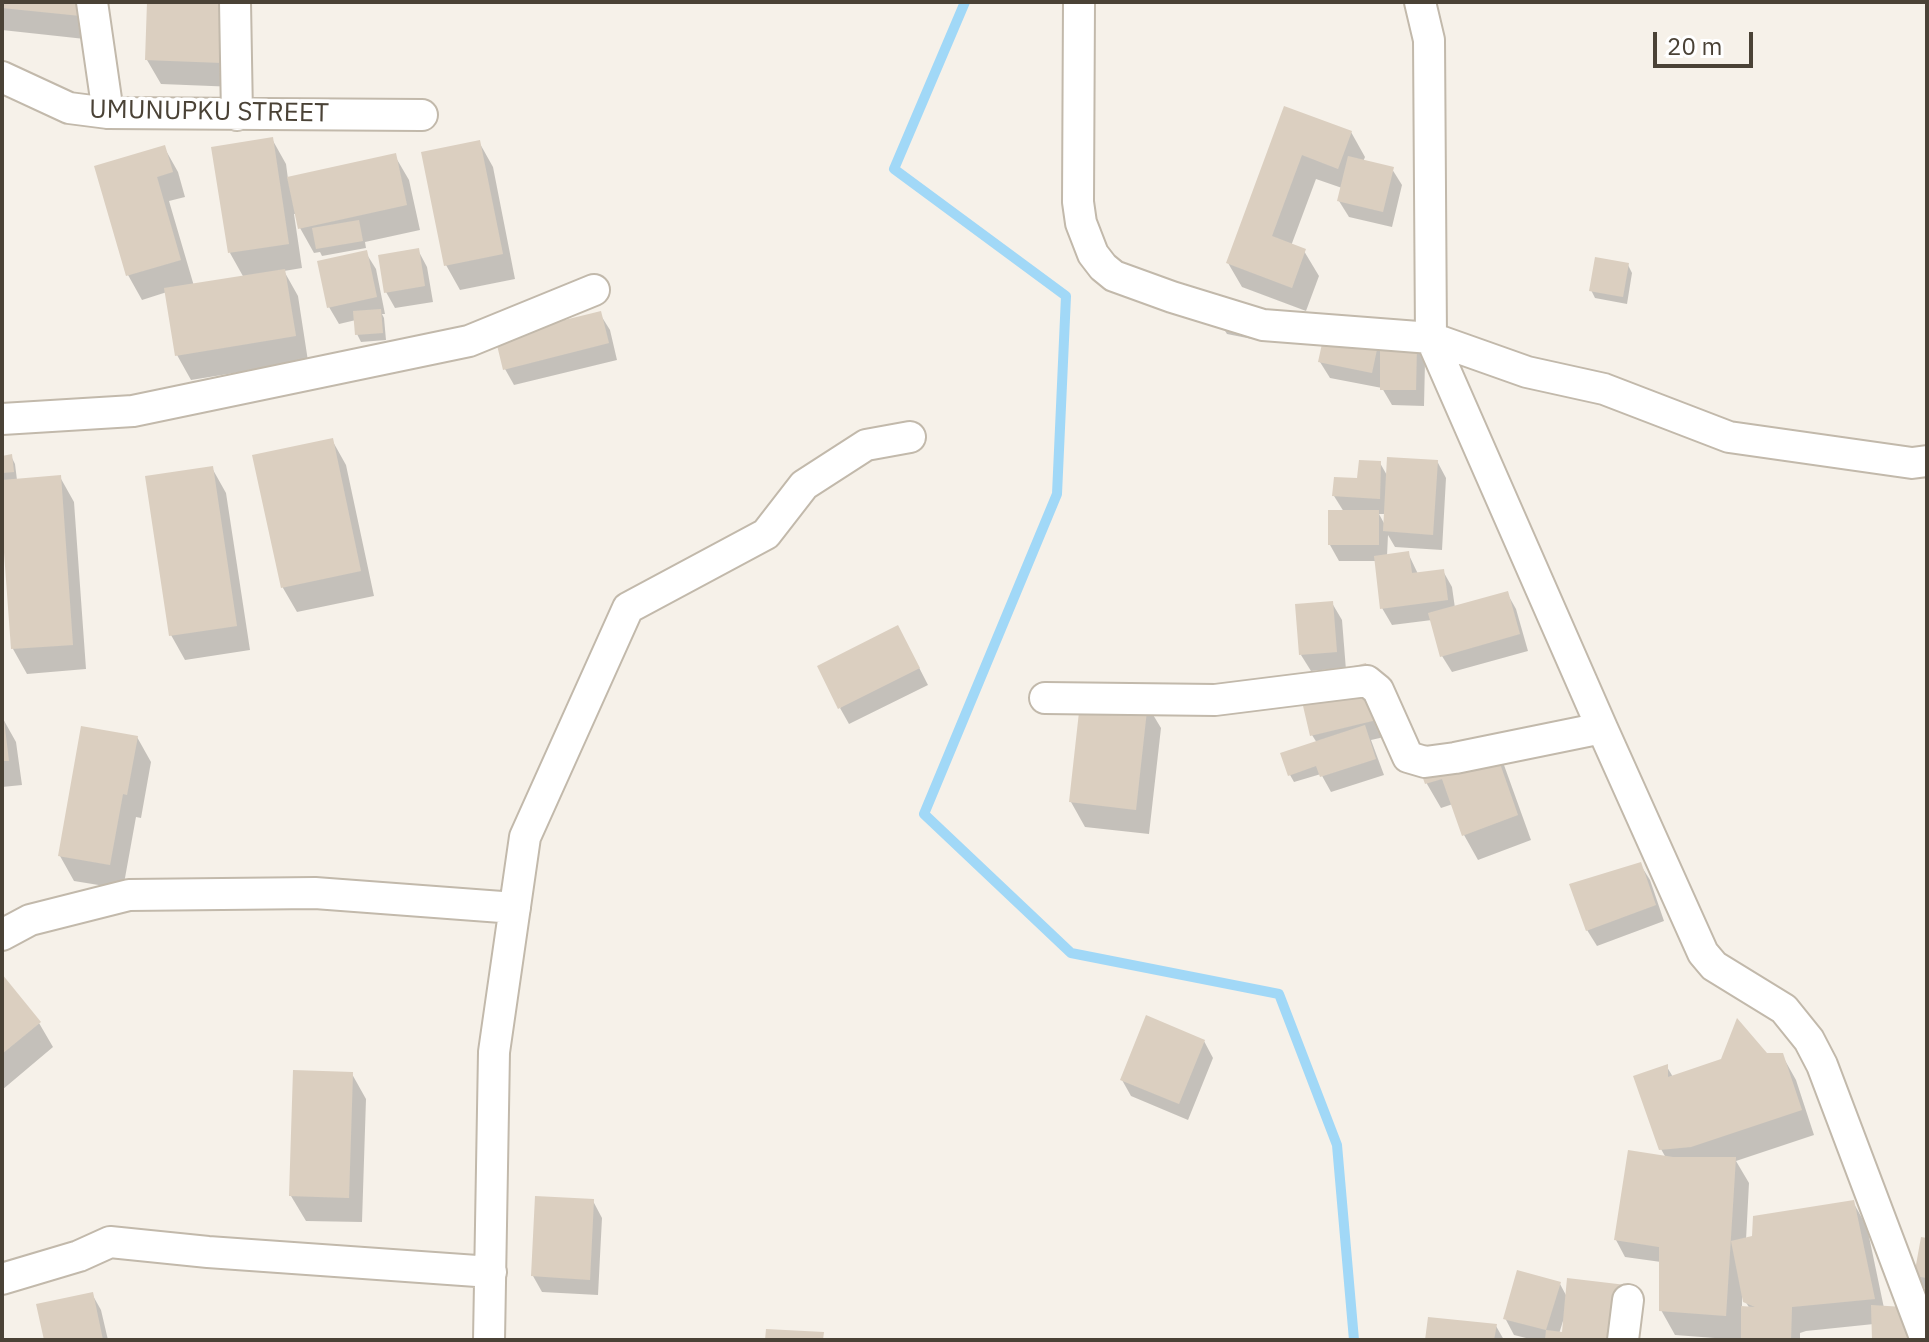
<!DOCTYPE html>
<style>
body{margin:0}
#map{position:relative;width:1929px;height:1342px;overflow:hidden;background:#f6f1e9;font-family:"IBM Plex Sans",sans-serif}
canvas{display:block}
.frame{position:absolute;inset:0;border:4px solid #4a4236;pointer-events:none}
.scale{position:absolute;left:1653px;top:32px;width:100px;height:36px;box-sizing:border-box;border:4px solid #4a4236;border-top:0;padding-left:10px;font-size:24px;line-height:28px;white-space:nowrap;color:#4a4236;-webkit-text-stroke:6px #fff;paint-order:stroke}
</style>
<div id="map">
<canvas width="1929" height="1342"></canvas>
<div class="frame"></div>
<div class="scale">20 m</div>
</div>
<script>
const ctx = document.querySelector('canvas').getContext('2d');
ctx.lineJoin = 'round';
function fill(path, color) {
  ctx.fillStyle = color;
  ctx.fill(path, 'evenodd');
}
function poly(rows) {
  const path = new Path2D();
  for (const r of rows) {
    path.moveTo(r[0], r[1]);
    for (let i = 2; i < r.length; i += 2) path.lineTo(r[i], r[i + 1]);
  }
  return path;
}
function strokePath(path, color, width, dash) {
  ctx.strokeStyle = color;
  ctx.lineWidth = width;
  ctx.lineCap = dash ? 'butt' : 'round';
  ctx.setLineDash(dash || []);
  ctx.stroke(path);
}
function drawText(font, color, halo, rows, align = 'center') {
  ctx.font = font + ' "IBM Plex Sans",sans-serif';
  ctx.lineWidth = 7;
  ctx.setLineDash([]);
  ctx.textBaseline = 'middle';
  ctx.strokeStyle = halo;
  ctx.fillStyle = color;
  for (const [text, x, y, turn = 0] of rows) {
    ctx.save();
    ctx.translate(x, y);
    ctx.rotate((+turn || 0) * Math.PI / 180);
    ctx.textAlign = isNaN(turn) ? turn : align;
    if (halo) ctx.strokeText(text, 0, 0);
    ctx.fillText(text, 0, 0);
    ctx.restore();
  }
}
const shadow = poly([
 [2,2,98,2,94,40,2,30],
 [149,2,240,2,236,87,161,84,147,60],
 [1285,108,1351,132,1365,157,1363,162,1392,169,1402,185,1392,227,1349,217,1339,201,1342,188,1316,179,1291,246,1304,251,1319,276,1306,311,1242,287,1228,263],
 [272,139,286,164,288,179,395,156,409,180,420,230,365,242,366,248,322,256,320,252,314,253,300,228,297,214,294,214,302,268,284,271,298,296,308,361,191,380,177,355,167,292,142,300,128,275,164,147,178,172,185,197,169,201,194,286,244,278,230,253],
 [479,142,493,167,515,279,460,290,446,265],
 [418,250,427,267,433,302,395,308,386,292],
 [366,253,376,269,385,314,382,314,384,318,386,340,361,342,357,334,356,320,339,324,329,307],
 [1628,265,1632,273,1627,304,1595,298,1591,290],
 [600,314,610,330,617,360,514,385,505,369],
 [1222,326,1264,331,1262,341,1227,334],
 [1326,332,1416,346,1425,362,1424,406,1392,405,1382,388,1330,378,1320,362],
 [332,440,346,465,374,596,297,612,283,588,255,457],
 [11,456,15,464,17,480,60,477,74,502,86,669,27,674,13,649,2,498,2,458],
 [1437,461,1446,478,1442,550,1395,547,1388,535,1387,556,1408,553,1418,574,1443,571,1452,587,1455,608,1507,593,1516,609,1528,651,1452,672,1442,656,1432,620,1392,625,1382,608,1376,561,1339,561,1330,545,1344,512,1334,496,1359,480,1380,463,1388,477],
 [1379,514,1386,514,1385,525],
 [212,468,226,493,250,650,185,660,171,635],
 [1332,603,1342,620,1346,670,1393,735,1371,740,1384,775,1331,792,1321,774,1294,782,1290,775,1317,743,1312,735,1342,671,1342,668,1311,671,1301,655],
 [907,644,928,685,849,724,840,708],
 [1146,703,1161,728,1149,834,1085,827,1071,802],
 [2,717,16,742,22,785,2,787],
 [137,737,151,762,141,818,136,817,123,889,74,881,60,856],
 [1490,740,1504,765,1531,840,1478,860,1464,835,1453,804,1441,808,1427,784,1421,765],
 [1640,864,1650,880,1664,921,1597,946,1587,930],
 [2,977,39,1023,53,1047,2,1090],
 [1204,1041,1213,1058,1188,1120,1131,1096,1122,1080],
 [1766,1055,1782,1055,1796,1080,1814,1135,1736,1161,1749,1183,1746,1240,1853,1202,1867,1227,1884,1308,1902,1309,1914,1340,1874,1340,1874,1324,1806,1331,1800,1333,1800,1340,1741,1340,1675,1335,1661,1310,1661,1262,1625,1257,1616,1240,1666,1158,1661,1149,1667,1067,1673,1077],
 [1742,1296,1750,1309,1742,1308],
 [352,1074,366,1099,362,1222,306,1221,291,1196],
 [593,1201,602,1218,598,1295,542,1292,533,1276],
 [1927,1240,1927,1292,1916,1275],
 [1560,1284,1567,1297,1630,1340,1534,1340,1514,1335,1505,1318],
 [1563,1321,1565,1321,1563,1334,1559,1334],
 [92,1294,101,1310,108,1340,46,1340],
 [1496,1326,1504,1340,1427,1340]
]);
const stream = poly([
 [965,2,894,169,1066,296,1057,494,924,814,1071,953,1279,994,1337,1145,1354,1340]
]);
const building = poly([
 [2,2,82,2,81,16,2,8],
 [147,2,225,2,223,63,145,60],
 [1284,106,1352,131,1338,169,1302,155,1272,236,1306,249,1292,288,1226,263],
 [273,137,289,244,228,253,211,147],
 [480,140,503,254,444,266,421,152],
 [165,145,173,172,157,177,181,260,126,276,94,166],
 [396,153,407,205,298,229,287,177],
 [1348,156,1394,167,1383,212,1337,201],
 [359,220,363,241,316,249,312,228],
 [419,248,425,286,384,293,378,255],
 [367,250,377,297,327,308,317,261],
 [1595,257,1629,263,1623,297,1589,291],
 [285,269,296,336,175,356,164,288],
 [381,309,383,333,355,335,353,311],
 [601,311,609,343,503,370,495,337],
 [1325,330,1379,340,1372,373,1318,362],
 [1380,344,1417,344,1416,390,1380,390],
 [333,438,361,571,281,588,252,455],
 [12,454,14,472,2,473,2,456],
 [1387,457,1438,460,1433,535,1383,531],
 [1359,460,1381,461,1380,499,1332,496,1334,477,1357,478],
 [213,466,237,626,169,636,145,476],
 [61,475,73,645,11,649,2,525,2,480],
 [1328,510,1379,510,1379,545,1328,545],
 [1409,551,1412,573,1444,569,1448,600,1380,609,1374,556],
 [1508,591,1520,634,1440,657,1428,613],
 [1333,601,1337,652,1299,655,1295,604],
 [898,625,920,668,838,709,817,666],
 [1366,663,1385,718,1310,736,1297,680],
 [1081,694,1148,701,1136,810,1069,802],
 [4,720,9,761,2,761,2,721],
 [1365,725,1376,759,1320,777,1316,766,1288,776,1280,753],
 [81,726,138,736,127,795,123,794,110,865,58,856],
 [1491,738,1518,815,1462,836,1442,779,1425,784,1418,764],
 [1641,862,1656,905,1586,931,1569,884],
 [2,974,41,1022,2,1054],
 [1146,1015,1205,1040,1179,1104,1120,1080],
 [1737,1018,1767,1053,1783,1053,1802,1110,1691,1147,1659,1150,1633,1076,1668,1064,1668,1077,1721,1059],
 [293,1070,353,1072,349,1198,289,1196],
 [1628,1150,1673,1157,1736,1157,1726,1316,1659,1311,1659,1247,1614,1240],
 [535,1196,594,1199,590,1280,531,1276],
 [1854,1200,1875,1299,1792,1307,1791,1340,1741,1340,1741,1306,1755,1307,1743,1302,1731,1241,1752,1236,1753,1216],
 [1921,1237,1927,1238,1927,1278,1914,1276],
 [1517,1270,1561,1282,1546,1330,1503,1319],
 [1567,1278,1626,1285,1620,1338,1610,1340,1545,1340,1546,1330,1562,1332],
 [93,1292,103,1340,44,1340,36,1304],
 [1871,1305,1904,1307,1908,1340,1872,1340],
 [1428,1317,1497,1324,1494,1340,1425,1340],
 [766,1329,824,1332,823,1340,765,1340]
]);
const minor = poly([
 [92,2,108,113],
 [235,2,237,115],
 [1079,2,1078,202,1081,223,1093,254,1103,267,1114,276,1172,297,1263,325,1431,338,1527,372,1604,389,1729,437,1912,463,1927,461],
 [1420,2,1429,40,1431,338,1602,728,1703,953,1714,966,1784,1009,1809,1040,1822,1065,1926,1340],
 [2,77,69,108,108,113,422,115],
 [2,419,133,411,469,341,594,290],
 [1045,698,1215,700,1367,681,1378,690,1408,757,1425,762,1455,758,1602,728],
 [2,935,30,920,129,895,315,893,515,908],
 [2,1279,79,1256,110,1242,208,1252,491,1272],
 [489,1340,494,1052,525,837,628,608,766,534,804,485,866,445,910,437],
 [1623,1340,1628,1300]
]);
const streetNames = [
 ["UMUNUPKU STREET",209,112,1]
];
fill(shadow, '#0003');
strokePath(stream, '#a1d8f7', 10);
fill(building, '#dbcfc0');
strokePath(minor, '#c2b9ab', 34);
strokePath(minor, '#fff', 30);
drawText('26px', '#4a4236', '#fff', streetNames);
</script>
